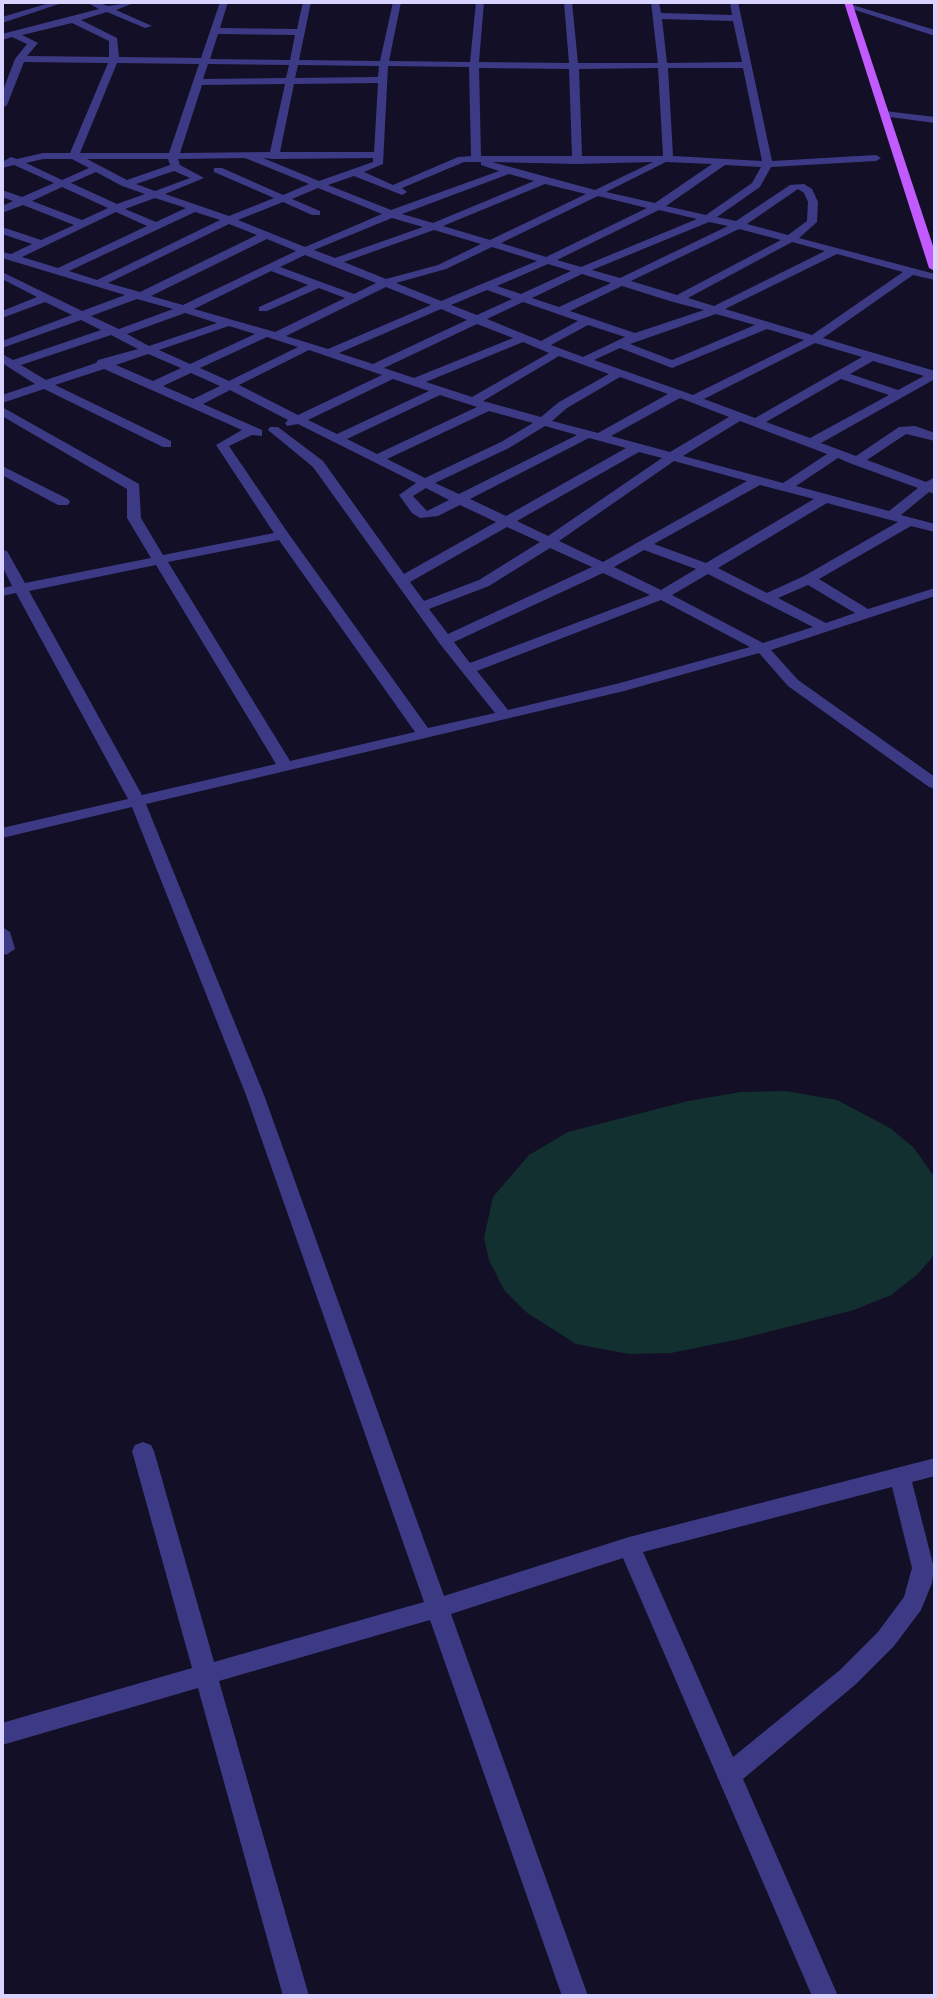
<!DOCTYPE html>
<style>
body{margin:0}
#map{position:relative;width:937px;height:1998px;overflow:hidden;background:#130f26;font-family:Quicksand,sans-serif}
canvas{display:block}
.frame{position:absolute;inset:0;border:4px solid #d9d4ff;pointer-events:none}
</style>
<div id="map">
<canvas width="937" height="1998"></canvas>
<div class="frame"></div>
</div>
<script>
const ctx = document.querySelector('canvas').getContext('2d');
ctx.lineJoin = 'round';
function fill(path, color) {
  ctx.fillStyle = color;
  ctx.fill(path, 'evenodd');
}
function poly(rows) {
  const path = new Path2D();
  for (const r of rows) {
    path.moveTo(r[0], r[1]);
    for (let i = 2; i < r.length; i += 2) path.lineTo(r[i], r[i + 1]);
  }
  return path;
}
const green = poly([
 [786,1091,837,1100,890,1128,914,1148,933,1175,935,1181,935,1254,918,1274,891,1295,854,1310,740,1339,671,1353,629,1354,576,1344,526,1312,504,1290,489,1260,484,1238,493,1197,529,1155,568,1132,688,1101,741,1092]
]);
const minor = poly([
 [53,2,65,2,2,23,2,17,53,2],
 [86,2,97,2,108,6,136,2,116,10,152,26,145,28,107,12,81,20,117,38,119,57,201,58,220,2,228,2,220,28,297,29,303,2,311,2,299,60,380,61,393,2,401,2,389,61,470,62,476,2,484,2,479,62,569,63,564,2,572,2,578,63,658,63,651,2,659,2,661,13,732,15,730,2,738,2,772,161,876,155,881,158,876,161,771,167,760,187,717,217,736,221,790,185,804,184,812,189,818,202,817,222,799,238,935,274,935,280,913,275,823,338,935,371,935,379,821,443,856,456,899,427,915,426,935,433,935,441,906,434,867,460,926,482,935,477,935,494,929,492,901,515,935,524,935,532,911,526,819,579,868,609,935,588,935,596,771,650,798,680,935,777,935,789,929,787,788,686,759,653,624,691,146,804,264,1095,444,1596,629,1537,935,1458,935,1476,912,1482,934,1568,932,1583,921,1610,894,1646,856,1684,743,1779,838,1996,812,1996,623,1558,451,1614,588,1996,562,1996,430,1620,219,1681,309,1996,283,1996,198,1688,2,1745,2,1723,192,1668,132,1451,135,1445,143,1442,151,1445,154,1451,214,1662,424,1602,246,1095,132,807,2,838,2,828,128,799,16,593,2,596,2,588,12,586,2,566,2,550,7,551,25,583,151,558,127,518,127,489,2,416,2,407,139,484,141,518,163,555,274,533,216,445,242,430,104,369,55,385,171,441,171,447,163,447,44,389,2,403,2,395,35,384,2,363,2,354,13,360,101,330,81,320,2,348,2,341,72,315,45,302,2,318,2,311,37,297,2,279,2,272,82,311,125,295,2,258,2,252,11,254,32,244,2,234,2,227,41,240,74,225,23,205,2,213,2,206,13,201,2,197,2,190,22,197,54,183,14,165,2,168,2,162,11,157,17,159,43,153,70,153,108,63,24,62,7,105,2,108,2,93,15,59,27,44,12,37,2,40,2,34,99,9,86,2],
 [662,19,733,21,742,62,667,63,662,19],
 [72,23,109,41,109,57,27,56,38,43,22,35,72,23],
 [218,34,295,35,290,60,210,59,218,34],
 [117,63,199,64,169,153,80,153,117,63],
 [208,64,289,65,286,78,203,79,208,64],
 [298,65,379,66,378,77,295,78,298,65],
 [388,66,469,67,471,156,458,157,393,185,364,172,383,164,388,66],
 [479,68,569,69,572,156,481,156,479,68],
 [658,68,663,156,582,156,579,69,658,68],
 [668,68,743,68,762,161,673,156,668,68],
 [378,83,374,152,280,152,294,84,378,83],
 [285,84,270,152,180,153,202,85,285,84],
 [245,158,309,184,283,195,222,168,214,168,214,172,274,198,229,216,165,194,204,178,180,165,178,159,245,158],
 [263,158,274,159,373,158,373,162,319,181,263,158],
 [43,159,72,159,89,168,62,180,26,163,43,159],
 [87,159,168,159,170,165,127,180,87,159],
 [464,162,481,162,481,165,499,171,391,210,328,185,354,176,402,195,407,192,402,188,464,162],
 [492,162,577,164,653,162,595,190,492,162],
 [666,162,712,164,655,203,606,192,666,162],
 [725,165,761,167,752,183,706,215,666,206,725,165],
 [174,171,190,178,155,191,136,184,174,171],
 [96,172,122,186,145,194,117,204,71,183,96,172],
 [509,174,534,181,433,223,402,214,509,174],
 [545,184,586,194,490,240,443,226,545,184],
 [62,187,108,208,82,220,32,201,62,187],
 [318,188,382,214,305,247,238,220,283,202,312,215,320,215,320,211,292,199,318,188],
 [798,189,804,193,808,202,807,221,788,235,747,224,798,189],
 [598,196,647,208,546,257,501,243,598,196],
 [155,198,186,208,156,222,125,209,155,198],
 [659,210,697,219,581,267,557,260,659,210],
 [116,212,147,226,58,268,22,257,116,212],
 [195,212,220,220,97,280,69,271,195,212],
 [392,218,423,227,335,258,314,250,392,218],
 [709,222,728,226,620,278,592,270,709,222],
 [229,224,257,235,140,292,108,283,229,224],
 [739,229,781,240,677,295,631,281,739,229],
 [434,230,481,244,438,265,386,279,344,262,434,230],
 [267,239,296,251,183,305,151,296,267,239],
 [792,242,825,251,714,306,688,298,792,242],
 [492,247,537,261,441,301,396,283,446,269,492,247],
 [837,254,903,272,812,335,725,309,837,254],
 [305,255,376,283,354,294,280,267,305,255],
 [548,264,571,271,521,294,497,286,548,264],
 [271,271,308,285,259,307,259,311,267,311,319,288,345,298,275,332,194,309,271,271],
 [582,274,611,283,559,307,532,298,582,274],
 [622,286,673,302,704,310,635,333,570,311,622,286],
 [386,287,431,305,328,349,286,336,386,287],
 [487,290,512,299,477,315,451,305,487,290],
 [137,299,173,309,119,329,91,316,137,299],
 [523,302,578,321,541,341,487,319,523,302],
 [441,309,467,320,373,364,339,353,441,309],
 [185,313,217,323,149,346,127,334,185,313],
 [716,314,755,325,672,360,630,344,716,314],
 [477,324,513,338,414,378,384,368,477,324],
 [588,325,625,337,583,357,551,345,588,325],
 [229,326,255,334,190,364,159,350,229,326],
 [767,329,804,340,693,395,594,360,620,348,672,368,767,329],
 [111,335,138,349,98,360,96,363,46,380,21,365,111,335],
 [267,337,298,347,229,381,200,368,267,337],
 [523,342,549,353,472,397,426,382,523,342],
 [815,343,862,357,755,418,704,399,815,343],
 [309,350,382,375,298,415,239,385,309,350],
 [148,354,181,368,153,381,116,365,148,354],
 [559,356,609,374,559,402,541,417,483,401,559,356],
 [873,361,924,376,898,390,850,374,873,361],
 [191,373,220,386,193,399,163,386,191,373],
 [620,377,668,394,598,433,552,421,567,408,620,377],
 [393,379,429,391,337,434,308,420,393,379],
 [841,379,889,395,810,438,766,422,841,379],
 [230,390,288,420,285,423,287,426,298,424,416,483,399,495,412,513,420,518,438,516,460,505,496,522,404,574,323,461,278,427,270,427,268,430,313,467,440,644,495,713,428,728,288,533,229,446,252,435,262,436,262,430,203,404,230,390],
 [440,395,477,407,377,454,347,439,440,395],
 [680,398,729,417,670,452,611,436,680,398],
 [489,411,533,423,501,442,425,478,387,459,489,411],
 [740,421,827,454,783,483,683,456,740,421],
 [545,426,577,435,459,494,435,483,509,448,545,426],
 [589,438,626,448,506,516,470,499,589,438],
 [639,452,662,458,548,536,517,521,639,452],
 [838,458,852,464,918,488,889,511,796,486,838,458],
 [674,461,747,481,603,562,559,541,674,461],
 [760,485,814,499,706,563,654,544,760,485],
 [426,488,449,500,427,511,413,496,426,488],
 [827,503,898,522,804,576,767,593,718,568,827,503],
 [507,527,540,542,479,580,424,601,410,582,507,527],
 [279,540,415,732,290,761,168,562,279,540],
 [550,548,592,567,448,634,429,609,489,586,550,548],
 [644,550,696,569,661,590,614,567,644,550],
 [156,565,276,764,142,795,29,591,156,565],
 [603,573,650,595,470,663,454,642,603,573],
 [708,574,813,627,763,643,672,595,708,574],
 [808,585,855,613,826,623,778,598,808,585],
 [661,600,750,647,620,683,508,710,477,671,661,600],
 [892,1487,912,1568,904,1597,878,1632,840,1670,733,1757,643,1552,892,1487],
 [846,3,935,30,935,36,846,7,846,3],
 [885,111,935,117,935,123,882,116,882,112,885,111],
 [2,466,68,499,70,502,68,505,58,505,2,475,2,466],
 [2,927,10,932,15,949,6,955,2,953,2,927]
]);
const major = poly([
 [844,2,852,2,935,252,935,271,929,268,844,2]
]);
fill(green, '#12302f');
fill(minor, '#3d3a85');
fill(major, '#c25bff');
</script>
